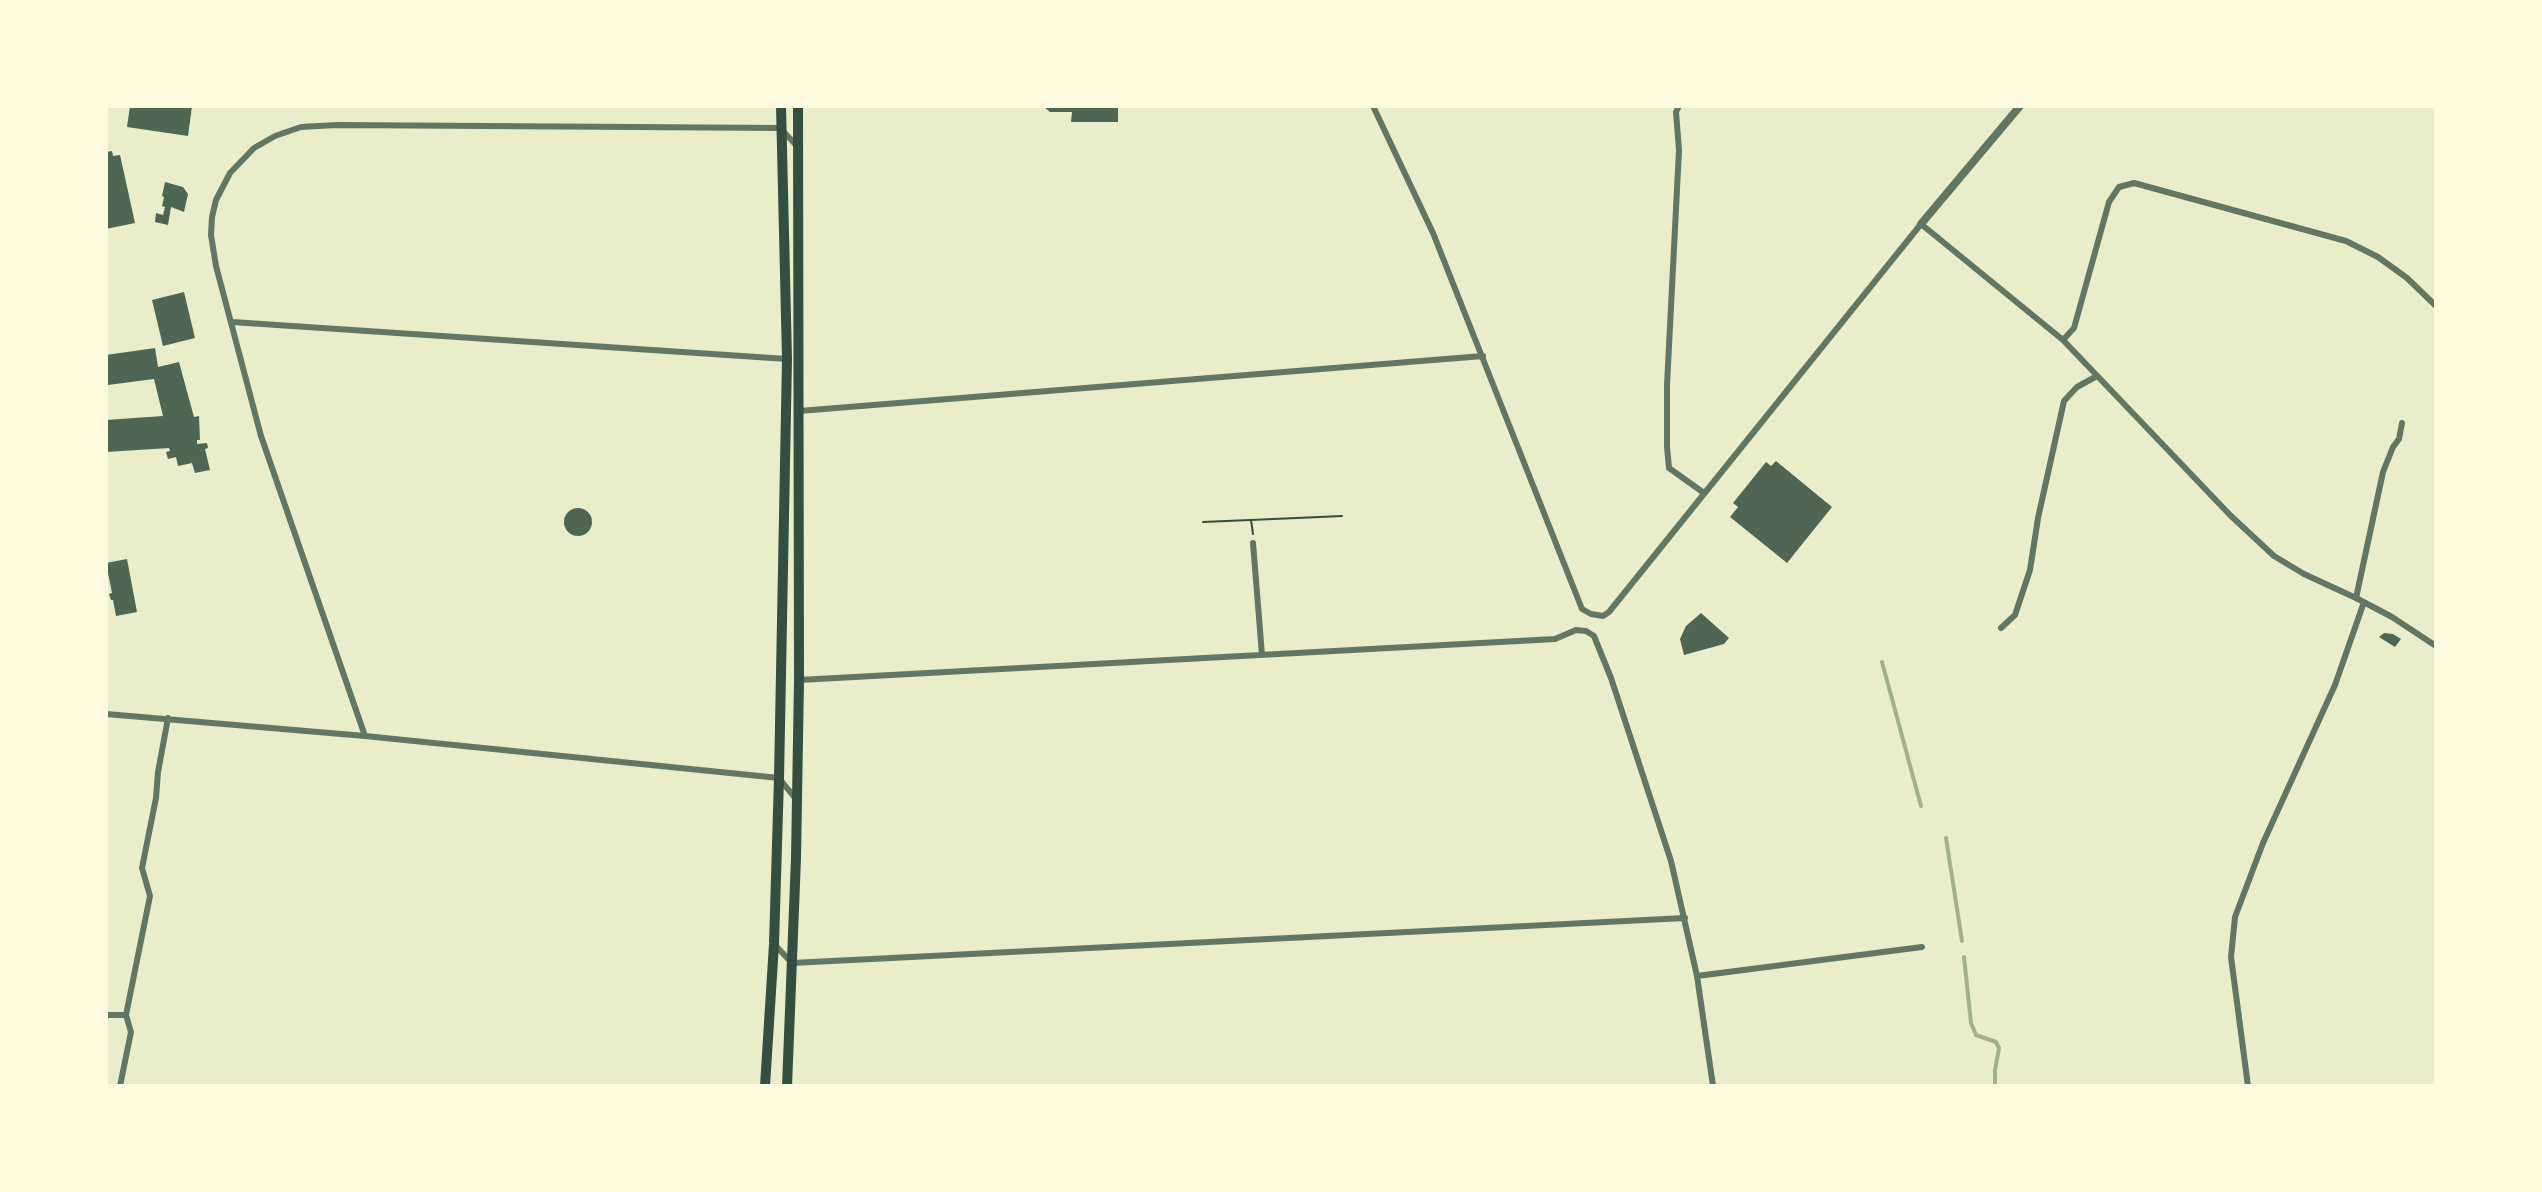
<!DOCTYPE html>
<style>
body{margin:0}
#map{position:relative;width:2542px;height:1192px;overflow:hidden;background:#e9edc9;font-family:Mulish,sans-serif}
canvas{display:block}
.frame{position:absolute;inset:0;border:108px solid #fefae0;pointer-events:none}
</style>
<div id="map">
<canvas width="2542" height="1192"></canvas>
<div class="frame"></div>
</div>
<script>
const ctx = document.querySelector('canvas').getContext('2d');
ctx.lineJoin = 'round';
function poly(rows) {
  const path = new Path2D();
  for (const r of rows) {
    if (r.length === 3) {
      path.moveTo(r[0] + r[2], r[1]);
      path.arc(r[0], r[1], r[2], 0, 2 * Math.PI);
      continue;
    }
    path.moveTo(r[0], r[1]);
    for (let i = 2; i < r.length; i += 2) path.lineTo(r[i], r[i + 1]);
  }
  return path;
}
function strokePath(path, color, width, dash) {
  ctx.strokeStyle = color;
  ctx.lineWidth = width;
  ctx.lineCap = dash ? 'butt' : 'round';
  ctx.setLineDash(dash || []);
  ctx.stroke(path);
}
function fill(path, color) {
  ctx.fillStyle = color;
  ctx.fill(path, 'evenodd');
}
const stream = poly([
 [1882,662,1921,806],
 [1946,838,1962,941],
 [1964,957,1971,1023,1976,1035,1996,1042,1999,1048,1995,1070,1995,1086]
]);
const building = poly([
 [130,106,192,106,188,136,127,127],
 [1043,106,1118,106,1118,122,1071,122,1072,112,1050,112],
 [112,151,113,156,120,155,135,223,106,229,106,152],
 [165,182,183,187,188,194,184,212,171,207,168,225,155,222,156,213,163,215,165,207,162,206,164,197,162,196],
 [184,292,195,338,163,346,152,300],
 [155,348,158,367,179,362,194,417,199,416,200,440,197,440,197,444,207,443,208,448,205,449,210,470,195,473,192,463,178,466,176,457,168,459,166,452,170,451,169,448,106,452,106,420,163,416,154,379,108,385,106,355],
 [1776,461,1832,507,1787,563,1730,517,1738,507,1733,503,1766,462,1771,466],
 [578,522,14],
 [127,559,137,612,116,616,113,600,111,600,109,594,112,593,106,563],
 [1701,613,1729,638,1724,644,1684,655,1680,639,1686,626],
 [2384,633,2393,634,2401,639,2395,647,2379,637]
]);
const path = poly([
 [1203,522,1250,520],
 [1253,534,1251,520,1342,516]
]);
const minor = poly([
 [1373,106,1433,233,1582,609,1591,614,1603,616,1609,612,1921,224,2063,340,2230,515,2274,556,2304,574,2356,598,2392,617,2436,646],
 [1679,106,1676,112,1679,150,1667,385,1667,447,1669,468,1704,493],
 [232,322,787,359],
 [2063,340,2074,328,2109,202,2119,187,2134,183,2346,241,2378,257,2407,278,2436,306],
 [799,411,1483,356],
 [1253,543,1262,655],
 [2356,598,2383,472,2393,447,2399,439,2402,423],
 [2001,628,2015,615,2030,570,2038,518,2064,401,2077,387,2097,376],
 [799,680,1555,639,1576,630,1586,631,1594,636,1611,678,1671,861,1697,976,1713,1086],
 [106,714,365,736,779,778,795,798],
 [365,736,261,436,216,266,211,235,212,217,216,200,230,173,254,148,275,136,301,127,337,125,780,128,797,146],
 [774,944,792,963,1685,918],
 [1697,976,1922,947],
 [106,1015,126,1015],
 [120,1086,131,1032,126,1015,150,896,142,868,156,798,158,772,168,718],
 [2248,1086,2231,957,2235,917,2263,843,2335,685,2364,602]
]);
const tertiary = poly([
 [1921,224,2020,106]
]);
const primary = poly([
 [765,1086,774,944,779,778,787,359,781,106],
 [787,1086,796,858,799,680,798,106]
]);
strokePath(stream, '#a3b18a', 4);
fill(building, '#4f6655');
strokePath(path, '#344e41', 2);
strokePath(minor, '#617663', 6);
strokePath(tertiary, '#617663', 8);
strokePath(primary, '#344e41', 10);
</script>
